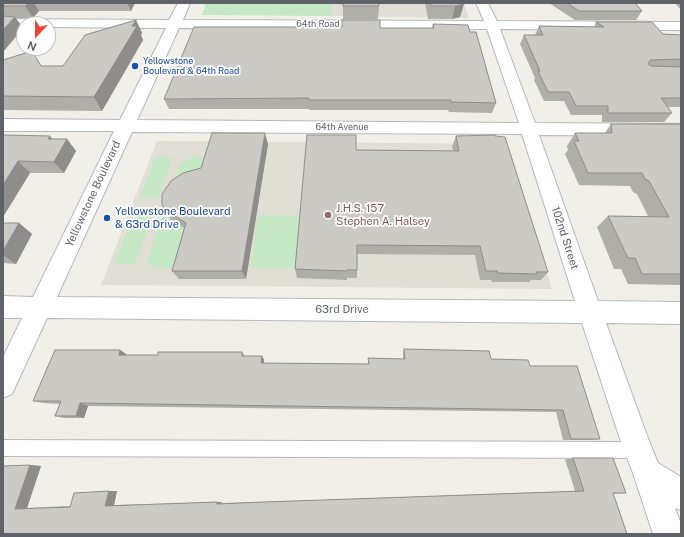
<!DOCTYPE html>
<style>
body{margin:0}
#map{position:relative;width:684px;height:537px;overflow:hidden;background:#f1efe8;font-family:"Public Sans",sans-serif}
canvas{display:block}
.frame{position:absolute;inset:0;border:4px solid #5f6368;pointer-events:none}
.north{position:absolute;left:16px;top:16px;width:40px;height:40px;box-sizing:border-box;background:#fff;border:1px solid #bfc1c3;border-radius:50%;rotate:202deg;font-size:11px;font-weight:700;line-height:16px;text-align:center;color:#5f6368}
.north::after{content:'';display:block;margin:auto;width:14px;height:18px;background:#ea4335;clip-path:polygon(50% 0,100% 100%,50% 72%,0 100%)}
</style>
<div id="map">
<canvas width="684" height="537"></canvas>
<div class="frame"></div>
<div class="north">N</div>
</div>
<script>
const ctx = document.querySelector('canvas').getContext('2d');
ctx.lineJoin = 'round';
function fill(path, color) {
  ctx.fillStyle = color;
  ctx.fill(path, 'evenodd');
}
function poly(rows) {
  const path = new Path2D();
  for (const r of rows) {
    path.moveTo(r[0], r[1]);
    for (let i = 2; i < r.length; i += 2) path.lineTo(r[i], r[i + 1]);
  }
  return path;
}
function strokePath(path, color, width, dash) {
  ctx.strokeStyle = color;
  ctx.lineWidth = width;
  ctx.lineCap = dash ? 'butt' : 'round';
  ctx.setLineDash(dash || []);
  ctx.stroke(path);
}
function drawText(font, color, halo, rows, align = 'center') {
  ctx.font = font + ' "Public Sans",sans-serif';
  ctx.lineWidth = 3.5;
  ctx.setLineDash([]);
  ctx.textBaseline = 'middle';
  ctx.strokeStyle = halo;
  ctx.fillStyle = color;
  for (const [text, x, y, turn = 0] of rows) {
    ctx.save();
    ctx.translate(x, y);
    ctx.rotate((+turn || 0) * Math.PI / 180);
    ctx.textAlign = isNaN(turn) ? turn : align;
    if (halo) ctx.strokeText(text, 0, 0);
    ctx.fillText(text, 0, 0);
    ctx.restore();
  }
}
const education = poly([
 [333,3,464,3,469,18,332,16],
 [157,141,507,144,552,289,101,285]
]);
const green = poly([
 [206,3,333,3,332,16,202,15],
 [156,157,173,157,158,198,139,197],
 [192,157,221,158,186,267,157,269,147,262,179,165],
 [135,213,153,214,135,264,114,264],
 [259,215,299,216,296,268,250,268]
]);
const service = poly([
 [3,440,638,442,644,444,646,450,644,456,638,458,3,456,3,440]
]);
const minor = poly([
 [178,3,190,3,183,20,484,21,476,3,488,3,497,21,681,22,681,30,500,29,535,123,681,124,681,136,539,135,598,301,681,302,681,324,606,323,649,441,658,463,681,477,681,510,675,508,681,524,681,534,653,534,633,473,622,445,582,323,47,318,12,394,3,398,3,357,22,318,3,318,3,296,33,297,114,131,3,131,3,119,120,120,166,28,48,27,48,24,24,24,24,27,3,27,3,19,169,20,178,3],
 [179,28,487,29,519,123,137,120,179,28],
 [132,132,522,134,575,301,57,297,132,132]
]);
const wall = poly([
 [3,3,135,3,131,11,39,11,33,18,16,18,23,28,3,52],
 [343,3,379,6,378,19,343,19],
 [425,3,463,3,464,4,460,17,452,19,428,19],
 [549,3,635,3,642,11,636,20,575,20],
 [675,3,681,3,681,10],
 [136,20,142,33,141,35,143,40,102,111,3,110,3,60,42,66,63,66],
 [596,22,663,34,681,35,681,107,667,107,672,113,664,122,602,122,602,115,571,115,564,101,544,101,534,80,535,78,520,44,524,35,535,35,539,26,594,27],
 [433,24,470,32,496,103,492,113,449,112,448,110,309,110,309,109,169,109,164,99,380,28,432,28],
 [611,124,681,124,681,285,628,284,621,269,614,269,597,227,608,216,648,216,637,194,633,192,630,186,579,185,565,154,568,150,567,146,575,133,605,133],
 [3,135,52,139,67,139,76,151,64,173,30,173,3,217],
 [456,136,548,272,541,280,531,280,529,282,492,282,491,280,480,280,475,255,357,254,357,278,347,278,347,280,297,278,295,269,356,150,453,151,452,147],
 [268,144,246,279,179,279,172,271,184,228,171,220,162,204,201,168],
 [3,223,19,223,32,234,16,264,3,263],
 [404,349,491,359,530,366,600,439,591,440,563,440,556,412,88,406,84,418,64,418,55,416,60,404,43,403,33,401,120,350,126,354,126,355,158,355,242,352,245,356,262,356,264,360,264,363,368,364,368,358,403,359,403,353],
 [573,458,626,493,3,534,30,465,41,466,27,508,70,506,117,491,114,505,222,502,221,503,266,502,575,491,565,459]
]);
const shadedWall = poly([
 [28,3,34,3,39,11,33,18,25,6],
 [127,3,135,3,131,11],
 [464,4,460,17,452,19,455,6],
 [15,17,23,28,3,52,3,30],
 [136,20,142,33,141,35,143,40,102,111,94,97],
 [265,133,268,144,246,279,242,271],
 [50,136,60,148,48,139],
 [67,139,76,151,64,173,54,162],
 [18,161,30,173,3,217,3,185],
 [19,223,32,234,16,264,3,255,3,251],
 [120,350,126,354,125,359,119,355],
 [262,356,264,360,263,367,261,363],
 [80,403,88,406,84,418,76,416],
 [30,465,41,466,27,508,15,509],
 [109,491,117,491,114,505,105,506],
 [217,502,222,502,221,503,217,504]
]);
const building = poly([
 [3,3,28,3,25,6,3,6,3,3],
 [343,3,379,3,379,6,343,6,343,3],
 [430,3,463,3,464,4,455,6,431,6,430,3],
 [567,3,635,3,642,11,579,11,567,3],
 [3,16,15,17,3,30,3,16],
 [136,20,132,26,137,26,94,97,3,96,3,60,32,51,41,66,63,66,85,35,136,20],
 [342,20,380,20,380,28,434,28,433,24,468,25,470,32,476,32,496,103,451,102,451,100,309,100,309,98,164,99,194,27,342,27,342,20],
 [596,22,652,22,663,34,681,35,681,59,650,60,648,64,651,66,681,67,681,98,661,98,672,113,608,113,608,106,576,106,569,92,548,92,538,71,540,71,524,35,543,35,539,26,604,27,596,22],
 [611,124,681,124,681,274,642,274,635,258,628,258,608,216,669,217,649,181,645,179,642,173,588,173,574,141,579,141,575,133,612,133,611,124],
 [212,133,265,133,242,271,172,271,186,223,165,210,162,204,162,194,171,181,183,173,201,168,212,133],
 [3,135,50,136,48,139,67,139,54,162,18,161,3,185,3,135],
 [307,135,356,135,356,150,459,151,456,136,495,135,495,136,505,137,548,272,536,272,537,274,498,273,497,271,486,271,480,246,357,245,357,270,347,270,347,271,295,269,307,135],
 [3,223,19,223,3,251,3,223],
 [404,349,489,351,491,359,528,360,530,366,577,366,600,439,571,439,563,410,80,403,76,416,55,416,61,401,33,401,55,350,120,350,119,355,158,355,158,352,242,352,242,356,262,356,261,363,369,364,368,358,405,359,404,349],
 [573,458,613,458,626,493,613,493,627,534,3,534,3,470,4,466,30,465,15,509,70,507,74,493,109,491,105,506,217,502,217,504,264,502,584,491,573,458]
]);
const markers = [
 [135,66,4,"#1a4fb4"],
 [328,215,4,"#8d6e63"],
 [107,218,4,"#1a4fb4"]
];
const farStreetnames = [
 ["64th Road",318,24],
 ["64th Avenue",342,127]
];
const farTransitnames = [
 ["Yellowstone",143,61],
 ["Boulevard & 64th Road",143,71]
];
const streetNames = [
 ["Yellowstone Boulevard",93,194,-65],
 ["102nd Street",565,238,72],
 ["63rd Drive",342,310]
];
const educationNames = [
 ["J.H.S. 157",336,209],
 ["Stephen A. Halsey",336,222]
];
const transitNames = [
 ["Yellowstone Boulevard",115,212],
 ["& 63rd Drive",115,225]
];
fill(education, '#e1ded6');
fill(green, '#c5e8c5');
strokePath(service, '#b5b8bc', 2);
strokePath(minor, '#b5b8bc', 2);
fill(service, '#fff');
fill(minor, '#fff');
fill(wall, '#afaea9');
fill(shadedWall, '#8f8d8a');
fill(building, '#cccac5');
strokePath(building, '#8f8d8a', 1);
for (const [x, y, r, color] of markers) {
  const dot = new Path2D();
  dot.arc(x, y, r, 0, 2 * Math.PI);
  ctx.fillStyle = color;
  ctx.fill(dot);
  strokePath(dot, '#fff', 1.5);
}
drawText('9px', '#5f6368', '#fff', farStreetnames);
drawText('9px', '#164399', '#fff', farTransitnames, 'left');
drawText('11px', '#5f6368', '#fff', streetNames);
drawText('11px', '#785e54', '#fff', educationNames, 'left');
drawText('11px', '#164399', '#fff', transitNames, 'left');
</script>
